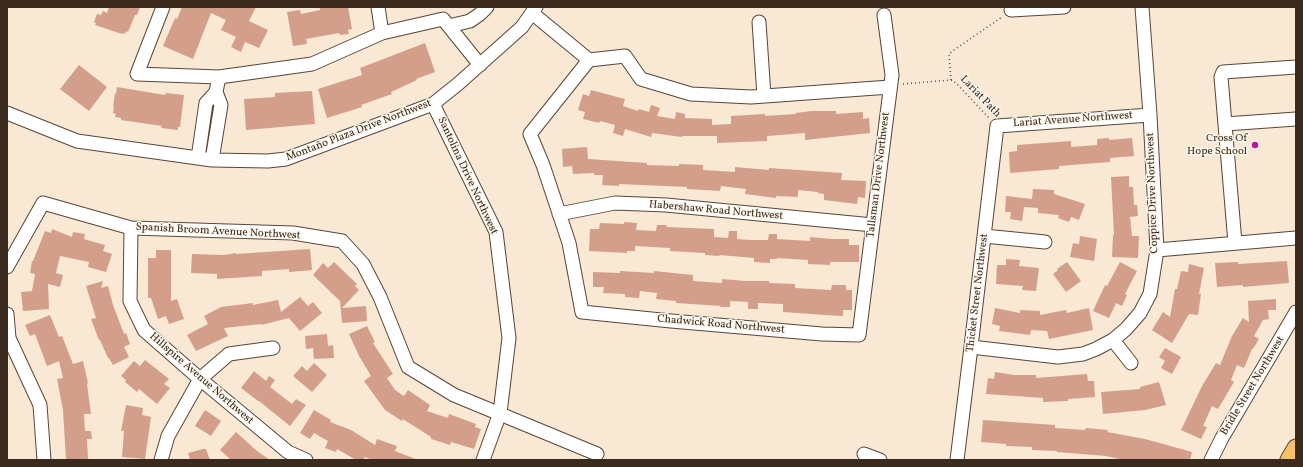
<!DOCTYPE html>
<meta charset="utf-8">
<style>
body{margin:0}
#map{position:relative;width:1303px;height:467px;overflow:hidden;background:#f8e8d4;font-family:Vollkorn,serif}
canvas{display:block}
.frame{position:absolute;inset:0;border:8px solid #3b2a1e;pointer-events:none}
</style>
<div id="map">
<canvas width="1303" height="467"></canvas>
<div class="frame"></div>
</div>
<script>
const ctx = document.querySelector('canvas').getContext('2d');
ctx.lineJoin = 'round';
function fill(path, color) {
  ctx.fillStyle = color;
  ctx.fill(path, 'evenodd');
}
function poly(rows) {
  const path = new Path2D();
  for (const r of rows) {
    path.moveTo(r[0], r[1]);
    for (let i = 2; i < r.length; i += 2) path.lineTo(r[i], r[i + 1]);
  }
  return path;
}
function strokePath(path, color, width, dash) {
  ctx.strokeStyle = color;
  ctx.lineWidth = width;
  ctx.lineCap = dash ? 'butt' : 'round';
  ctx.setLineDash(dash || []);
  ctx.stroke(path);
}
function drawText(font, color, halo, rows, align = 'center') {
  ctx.font = font + ' Vollkorn,serif';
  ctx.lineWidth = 3;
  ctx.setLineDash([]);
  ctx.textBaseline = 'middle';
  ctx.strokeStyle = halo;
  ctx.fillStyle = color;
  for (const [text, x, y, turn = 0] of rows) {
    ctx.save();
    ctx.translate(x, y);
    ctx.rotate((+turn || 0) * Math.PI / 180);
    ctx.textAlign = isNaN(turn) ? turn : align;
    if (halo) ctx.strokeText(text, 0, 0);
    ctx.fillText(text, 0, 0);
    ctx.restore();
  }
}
const building = poly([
 [109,7,140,7,137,15,135,15,128,32,126,31,125,34,122,33,122,34,95,25,96,23,94,22,97,14,101,15,103,11,107,13],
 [182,7,256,7,249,21,268,30,259,48,245,42,241,52,231,47,236,37,221,30,226,20,211,13,193,59,163,46,175,18,177,19],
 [326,7,348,7,352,29,348,30,349,34,340,35,339,33,306,39,307,44,293,46,287,12,300,10,301,14,320,10,320,8],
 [425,43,435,72,416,79,417,80,391,92,392,94,361,105,362,107,327,118,318,89,362,75,360,68],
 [79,65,107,87,89,111,60,89],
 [117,87,165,95,166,93,184,95,180,127,178,127,178,130,161,128,162,126,121,120,121,118,115,117,116,114,113,113,114,107,113,107,115,93,116,94],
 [591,90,625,99,623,106,638,111,639,109,649,112,651,105,660,108,657,116,675,119,676,112,685,114,685,118,712,119,712,125,731,124,731,116,765,114,765,116,796,114,796,113,811,111,836,111,836,114,863,112,863,119,869,118,870,133,805,140,805,133,767,136,767,141,717,143,717,136,682,136,682,137,652,133,651,137,625,129,623,136,613,133,615,125,600,121,599,123,583,119,585,112,578,110,583,94,589,96],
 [312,91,315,124,246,130,244,99,275,97,275,93],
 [1109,138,1109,140,1132,138,1134,156,1110,158,1110,162,1059,166,1059,169,1010,173,1009,152,1017,151,1017,145,1071,141,1071,147,1097,145,1097,139],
 [587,147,588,159,647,163,647,165,679,166,679,164,703,165,703,170,735,172,735,167,769,170,769,168,842,173,841,180,866,181,865,198,858,197,857,204,824,200,824,194,818,193,818,192,798,190,798,197,776,196,776,198,745,194,746,189,721,186,720,191,687,189,687,187,619,184,619,186,602,185,603,175,594,175,594,173,573,174,572,166,563,167,562,149],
 [1129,176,1129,187,1133,187,1134,205,1137,205,1138,216,1130,217,1132,236,1139,236,1138,258,1112,257,1113,235,1114,235,1111,177],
 [1033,189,1054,190,1054,194,1085,204,1079,220,1071,217,1069,222,1058,218,1059,215,1038,213,1038,208,1024,207,1022,221,1010,219,1011,212,1005,212,1006,196,1032,199],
 [624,222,637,223,636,230,656,231,657,225,667,225,666,227,714,229,714,237,728,238,729,231,737,231,737,239,749,240,768,240,769,234,777,234,777,239,810,241,810,237,832,239,849,239,849,245,859,245,859,262,830,262,830,265,808,264,808,260,777,258,777,259,770,259,770,263,754,262,754,258,720,255,719,256,705,255,705,253,670,251,670,248,635,246,635,251,627,251,627,253,589,251,590,229,599,229,600,223,624,224],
 [52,229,72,237,73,232,85,234,84,239,105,245,103,251,112,254,106,272,88,267,89,262,60,256,56,273,63,275,60,287,48,284,49,309,23,311,21,292,32,291,35,274,30,273,32,261,33,261,45,231,51,233],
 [1080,236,1097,239,1094,261,1070,257,1073,243,1079,244],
 [310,249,312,270,289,272,289,269,262,271,262,276,217,279,217,274,191,273,192,254,224,255,236,253,236,254],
 [156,250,171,250,171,301,177,299,184,319,169,324,166,316,158,319,151,298,148,298,148,258,156,258],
 [1006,259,1020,260,1019,266,1039,268,1036,291,1022,290,1023,286,996,284,997,265,1006,265],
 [1287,261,1289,283,1243,287,1243,285,1217,287,1215,263,1238,262,1238,264],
 [334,262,357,284,355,286,359,290,342,308,366,306,367,321,342,323,340,301,313,275,323,263,328,268],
 [1067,262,1081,281,1066,292,1053,274,1058,270,1057,269],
 [1120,262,1137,271,1125,294,1127,295,1122,306,1116,303,1109,318,1093,311,1105,285,1107,286],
 [1189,264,1204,268,1199,294,1201,294,1198,315,1189,314,1172,343,1152,330,1163,312,1170,317,1175,289,1177,289,1181,271,1188,272],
 [620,271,654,273,654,271,693,275,693,281,722,283,722,279,745,281,769,281,769,283,795,284,795,288,831,290,832,285,846,285,846,290,852,290,852,310,843,310,843,316,825,315,783,312,783,304,758,303,758,309,748,309,748,302,730,301,730,307,720,307,721,306,676,303,676,301,656,299,657,293,640,291,639,298,625,297,625,294,603,293,604,287,593,287,593,272,620,273],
 [103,281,101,288,108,286,113,305,124,334,126,333,130,344,124,347,129,357,113,365,109,358,108,358,100,340,99,340,91,319,96,318,86,286],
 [300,297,308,306,313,302,322,313,300,331,289,318,261,325,261,324,224,328,228,336,196,351,187,335,208,324,204,316,221,307,253,303,253,305,278,300,281,312],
 [1276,299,1276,310,1268,310,1269,319,1263,320,1254,336,1259,339,1253,349,1252,349,1244,368,1237,365,1231,380,1234,382,1218,409,1212,406,1203,426,1207,427,1201,439,1181,430,1202,386,1216,363,1220,365,1232,336,1243,318,1249,322,1248,301],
 [995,308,1020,313,1020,310,1040,311,1040,315,1066,310,1067,313,1089,308,1093,330,1049,339,1047,331,1031,330,1030,335,999,331,1000,326,992,324],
 [50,315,59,337,62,336,73,364,83,361,88,383,87,384,91,414,84,414,85,431,91,431,92,439,87,439,88,460,66,460,63,410,57,379,63,378,59,361,47,366,35,334,30,336,25,325],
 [367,326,375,342,373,343,393,374,387,378,395,390,404,396,408,390,430,405,427,411,448,418,449,414,476,424,475,427,481,429,474,449,451,442,450,445,431,439,431,437,403,419,402,421,385,410,364,381,371,376,359,356,349,334],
 [327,334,328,346,333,345,334,358,314,359,313,348,306,349,305,336],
 [1165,348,1181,357,1172,374,1161,368,1165,361,1159,357],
 [145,360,169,379,164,384,170,388,157,404,139,389,137,392,125,382,126,380,121,376,134,361,140,366],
 [314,363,327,375,312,392,293,376,302,366,307,371],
 [254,371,266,381,269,376,275,380,270,387,292,404,296,399,306,405,290,426,259,401,258,401,241,388],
 [995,372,1014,375,1036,375,1036,378,1087,374,1088,381,1094,381,1095,397,1068,399,1068,401,1043,402,1043,398,986,394,988,378,994,379],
 [1159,382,1166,405,1145,410,1103,414,1101,392,1140,389,1140,387],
 [126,405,143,408,142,415,151,417,145,459,122,457,124,431,121,431],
 [205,410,221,421,211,436,195,426],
 [314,410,331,420,330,422,351,430,375,445,377,439,397,446,395,451,418,460,372,460,365,457,363,460,356,460,337,449,336,452,325,448,328,441,314,433,310,439,300,433],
 [983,420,1055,425,1055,428,1085,430,1086,428,1108,430,1107,432,1145,439,1192,452,1190,460,1124,460,1106,456,1057,452,1057,451,1032,450,1032,447,1006,446,1006,444,981,442],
 [236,432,257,451,270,460,231,460,220,450],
 [203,449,206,449,210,460,190,460,188,453]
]);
const path = poly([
 [951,80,949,54,954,50,1002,17],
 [951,80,956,83,989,118],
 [903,84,951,80]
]);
const minor = poly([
 [163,7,137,74,219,77,216,92,206,103,198,158],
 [378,7,382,33,443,19,480,65],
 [1011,10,1064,7],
 [532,13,589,60,625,56,641,79,691,94,751,97,890,87],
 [759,22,764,96],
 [449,26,470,21,480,14,487,7],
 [589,60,530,134,543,165,569,243,582,312,671,321,822,334,859,335,892,75,884,15],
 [219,77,312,64,382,33],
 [433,104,496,232,509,338,500,413,483,460],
 [7,113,77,141,212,160,268,161,286,159,433,104,458,84,522,27,536,7],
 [1225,124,1296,119],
 [212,160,221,105,216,92],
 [559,214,615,203,666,205,873,225],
 [131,228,130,301,144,330,200,379,288,452,306,460],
 [984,236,1045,242],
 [1235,243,1221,77,1223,72,1296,67],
 [1157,250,1296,238],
 [7,267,43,203,131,228,293,233,342,241,363,264,380,297,408,367,454,395,597,454],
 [7,314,9,338,40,405,44,460],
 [1113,340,1131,363],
 [971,347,1058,357,1083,354,1096,349,1113,340,1126,329,1140,313,1150,294,1157,250,1150,115,1142,7],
 [864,454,880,460],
 [161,460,168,436,200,379,229,354,273,348],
 [957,460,971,347,997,126,1150,115],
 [1211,460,1222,438,1296,312]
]);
const major = poly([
 [1289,460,1296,448]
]);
const markers = [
 [1255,145,4,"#b5179e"]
];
const streetNames = [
 ["Lariat Path",980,97,46],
 ["Lariat Avenue Northwest",1073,120,-4],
 ["Montaño Plaza Drive Northwest",359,131,-21],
 ["Tallsman Drive Northwest",879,175,-83],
 ["Santolina Drive Northwest",467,176,65],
 ["Coppice Drive Northwest",1153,193,-92],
 ["Habershaw Road Northwest",716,211,5],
 ["Spanish Broom Avenue Northwest",218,232,3],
 ["Thicket Street Northwest",978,293,-83],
 ["Chadwick Road Northwest",721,325,5],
 ["Hillspire Avenue Northwest",201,379,41],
 ["Bridle Street Northwest",1253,386,-59]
];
const poiNames = [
 ["Cross Of",1247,139],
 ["Hope School",1247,152]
];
fill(building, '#d39f8a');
strokePath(minor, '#574639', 15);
strokePath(major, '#574639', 19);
strokePath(path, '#574639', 1.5, [1, 3]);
strokePath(minor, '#fff', 13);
strokePath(major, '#f7c06b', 17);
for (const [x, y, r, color] of markers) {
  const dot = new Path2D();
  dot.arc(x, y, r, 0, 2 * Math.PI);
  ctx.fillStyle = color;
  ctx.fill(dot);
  strokePath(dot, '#fbf7ec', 1.5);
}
drawText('11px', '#3b2a1e', '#fbf7ec', streetNames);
drawText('11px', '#3b2a1e', '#fbf7ec', poiNames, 'right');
</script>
